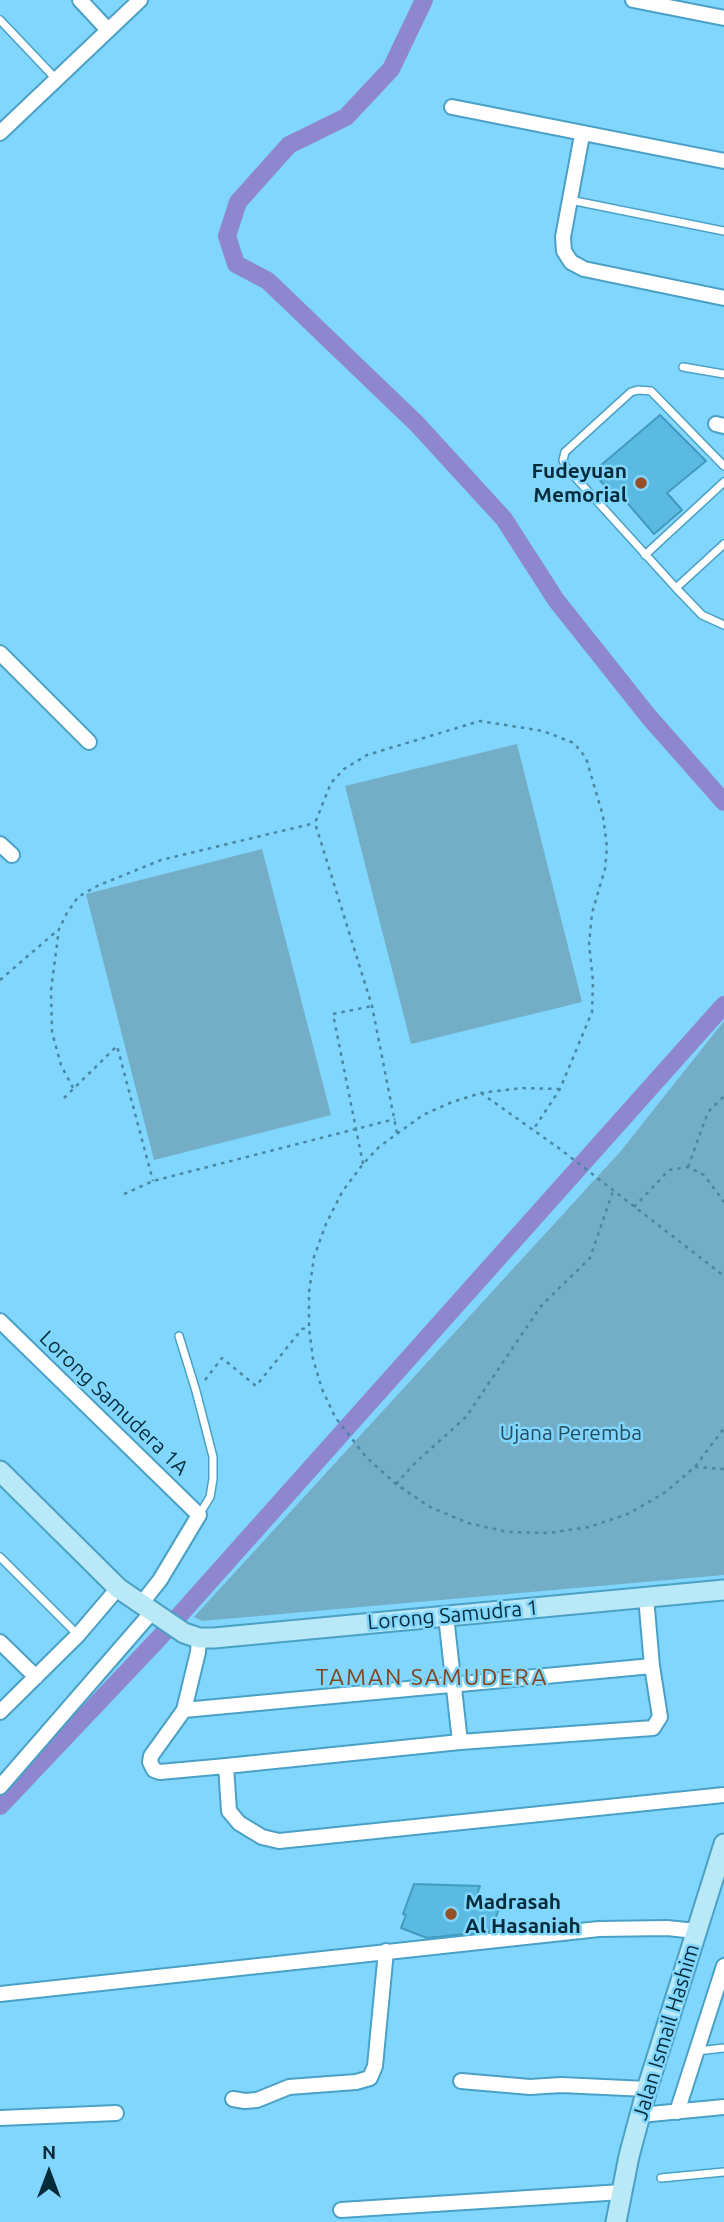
<!DOCTYPE html>
<style>
body{margin:0}
#map{position:relative;width:724px;height:2222px;overflow:hidden;background:#80d6fc;font-family:Ubuntu,sans-serif}
canvas{display:block}
.north{position:absolute;left:14px;top:2138px;width:70px;height:70px;-webkit-text-stroke:5px #80d6fc;paint-order:stroke;rotate:0deg;font-size:19px;font-weight:700;line-height:28px;text-align:center;color:#052c3b}
.north::after{content:'';display:block;margin:auto;width:24px;height:32px;background:#052c3b;clip-path:polygon(50% 0,100% 100%,50% 72%,0 100%)}
</style>
<div id="map">
<canvas width="724" height="2222"></canvas>
<div class="north">N</div>
</div>
<script>
const ctx = document.querySelector('canvas').getContext('2d');
ctx.lineJoin = 'round';
function fill(path, color) {
  ctx.fillStyle = color;
  ctx.fill(path, 'evenodd');
}
function poly(rows) {
  const path = new Path2D();
  for (const r of rows) {
    path.moveTo(r[0], r[1]);
    for (let i = 2; i < r.length; i += 2) path.lineTo(r[i], r[i + 1]);
  }
  return path;
}
function strokePath(path, color, width, dash) {
  ctx.strokeStyle = color;
  ctx.lineWidth = width;
  ctx.lineCap = dash ? 'butt' : 'round';
  ctx.setLineDash(dash || []);
  ctx.stroke(path);
}
function drawText(font, color, halo, rows, align = 'center') {
  ctx.font = font + ' Ubuntu,sans-serif';
  ctx.lineWidth = 5;
  ctx.setLineDash([]);
  ctx.textBaseline = 'middle';
  ctx.strokeStyle = halo;
  ctx.fillStyle = color;
  for (const [text, x, y, turn = 0] of rows) {
    ctx.save();
    ctx.translate(x, y);
    ctx.rotate((+turn || 0) * Math.PI / 180);
    ctx.textAlign = isNaN(turn) ? turn : align;
    if (halo) ctx.strokeText(text, 0, 0);
    ctx.fillText(text, 0, 0);
    ctx.restore();
  }
}
const green = poly([
 [517,744,582,1002,411,1044,345,786],
 [262,849,331,1115,154,1160,86,894],
 [724,1021,724,1575,202,1621,194,1617,620,1152]
]);
const canal = poly([
 [424,0,391,69,346,117,289,145,238,202,227,236,236,264,268,281,417,424,504,519,556,600,649,717,724,802],
 [0,1806,160,1637,724,1005]
]);
const building = poly([
 [660,415,706,461,667,493,682,510,654,534,624,499,619,503,593,472,660,415],
 [414,1884,480,1886,476,1897,500,1906,491,1931,480,1932,475,1930,474,1933,427,1938,401,1928,406,1915,403,1914,414,1884]
]);
const path = poly([
 [0,980,58,930],
 [73,1088,61,1065,52,1032,51,990,59,929,67,913,78,897,97,886,161,860,315,823],
 [560,1089,521,1088,481,1093,452,1102,423,1115,379,1147,363,1164,342,1192,326,1224,314,1257,309,1292,309,1328,313,1359,322,1389,335,1417,366,1457,396,1484,430,1507,468,1523,508,1532,549,1533,589,1527,628,1514,664,1493,695,1467,724,1428],
 [481,1093,560,1149,724,1276],
 [64,1098,117,1046,153,1181],
 [397,1133,372,1006,315,823,331,783,344,769,367,755,480,721,543,731,574,743,586,758,603,816,607,847,605,869,592,913,589,944,593,981,592,1012,560,1089,533,1130],
 [363,1164,333,1014,372,1006],
 [688,1167,708,1112,724,1096],
 [124,1194,153,1181,395,1119],
 [634,1207,669,1170,688,1167,704,1175,724,1202],
 [205,1380,222,1358,256,1386,302,1329,308,1328],
 [695,1467,724,1469],
 [396,1484,415,1463,466,1417,541,1306,590,1258,613,1191]
]);
const lane = poly([
 [0,20,56,79],
 [570,200,724,231],
 [683,367,724,374],
 [724,466,651,391,638,390,631,392,565,452,563,460,565,466,676,588,702,615,724,625],
 [645,555,724,482],
 [676,588,724,544],
 [179,1336,196,1391,213,1457,213,1479,210,1497,199,1515],
 [0,1557,78,1635],
 [697,2051,724,2048],
 [661,2178,724,2172]
]);
const street = poly([
 [80,0,108,30],
 [633,0,724,18],
 [452,107,724,161],
 [0,133,140,0],
 [582,135,563,237,564,251,571,262,584,269,724,298],
 [716,424,724,426],
 [0,653,89,742],
 [0,844,12,855],
 [0,1321,199,1515,160,1580,141,1604],
 [446,1616,460,1742],
 [199,1638,198,1652,184,1710,151,1756,150,1762,154,1770,160,1772,226,1766,460,1742,653,1728,660,1717,652,1666,646,1597],
 [0,1642,36,1677],
 [184,1710,652,1666],
 [0,1712,78,1635,118,1588],
 [226,1766,229,1811,239,1823,262,1837,279,1841,724,1795],
 [0,1787,152,1612],
 [0,1994,599,1929,667,1928,696,1931],
 [461,2081,530,2087,561,2085,647,2089],
 [233,2099,245,2101,257,2100,289,2087,356,2082,370,2078,375,2066,386,1951],
 [677,2112,724,1966],
 [640,2115,724,2107],
 [0,2118,116,2113],
 [341,2210,622,2192]
]);
const secondary = poly([
 [0,1471,118,1588,184,1633,199,1638,214,1638,724,1590],
 [616,2222,629,2156,647,2089,724,1844]
]);
const markers = [
 [641,483,7,"#965028"],
 [451,1914,7,"#965028"]
];
const poiNames = [
 ["Fudeyuan",627,471],
 ["Memorial",627,495],
 ["Madrasah",465,1902,"left"],
 ["Al Hasaniah",465,1926,"left"]
];
const streetNames = [
 ["Lorong Samudera 1A",114,1403,44],
 ["Lorong Samudra 1",453,1615,-5],
 ["Jalan Ismail Hashim",666,2032,-73]
];
const parkNames = [
 ["Ujana Peremba",571,1433]
];
const neighbourhoodNames = [
 ["TAMAN SAMUDERA",432,1677]
];
fill(green, '#74adc6');
strokePath(canal, '#8e86ce', 18);
fill(building, '#5abae2');
strokePath(building, '#429abd', 2);
strokePath(lane, '#4aa1c5', 10);
strokePath(street, '#4aa1c5', 18);
strokePath(secondary, '#4aa1c5', 23);
strokePath(path, '#4888a4', 2.5, [3.5, 5]);
strokePath(lane, '#fff', 7);
strokePath(street, '#fff', 14);
strokePath(secondary, '#b9e8f7', 19);
for (const [x, y, r, color] of markers) {
  const dot = new Path2D();
  dot.arc(x, y, r, 0, 2 * Math.PI);
  ctx.fillStyle = color;
  ctx.fill(dot);
  strokePath(dot, '#80d6fc', 2.5);
}
drawText('bold 21px', '#052c3b', '#80d6fc', poiNames, 'right');
drawText('21px', '#052c3b', '#80d6fc', streetNames);
drawText('21px', '#244d5f', '#80d6fc', parkNames);
ctx.letterSpacing = '2px';
drawText('23px', '#83441f', '#80d6fc', neighbourhoodNames);
ctx.letterSpacing = '0px';
</script>
